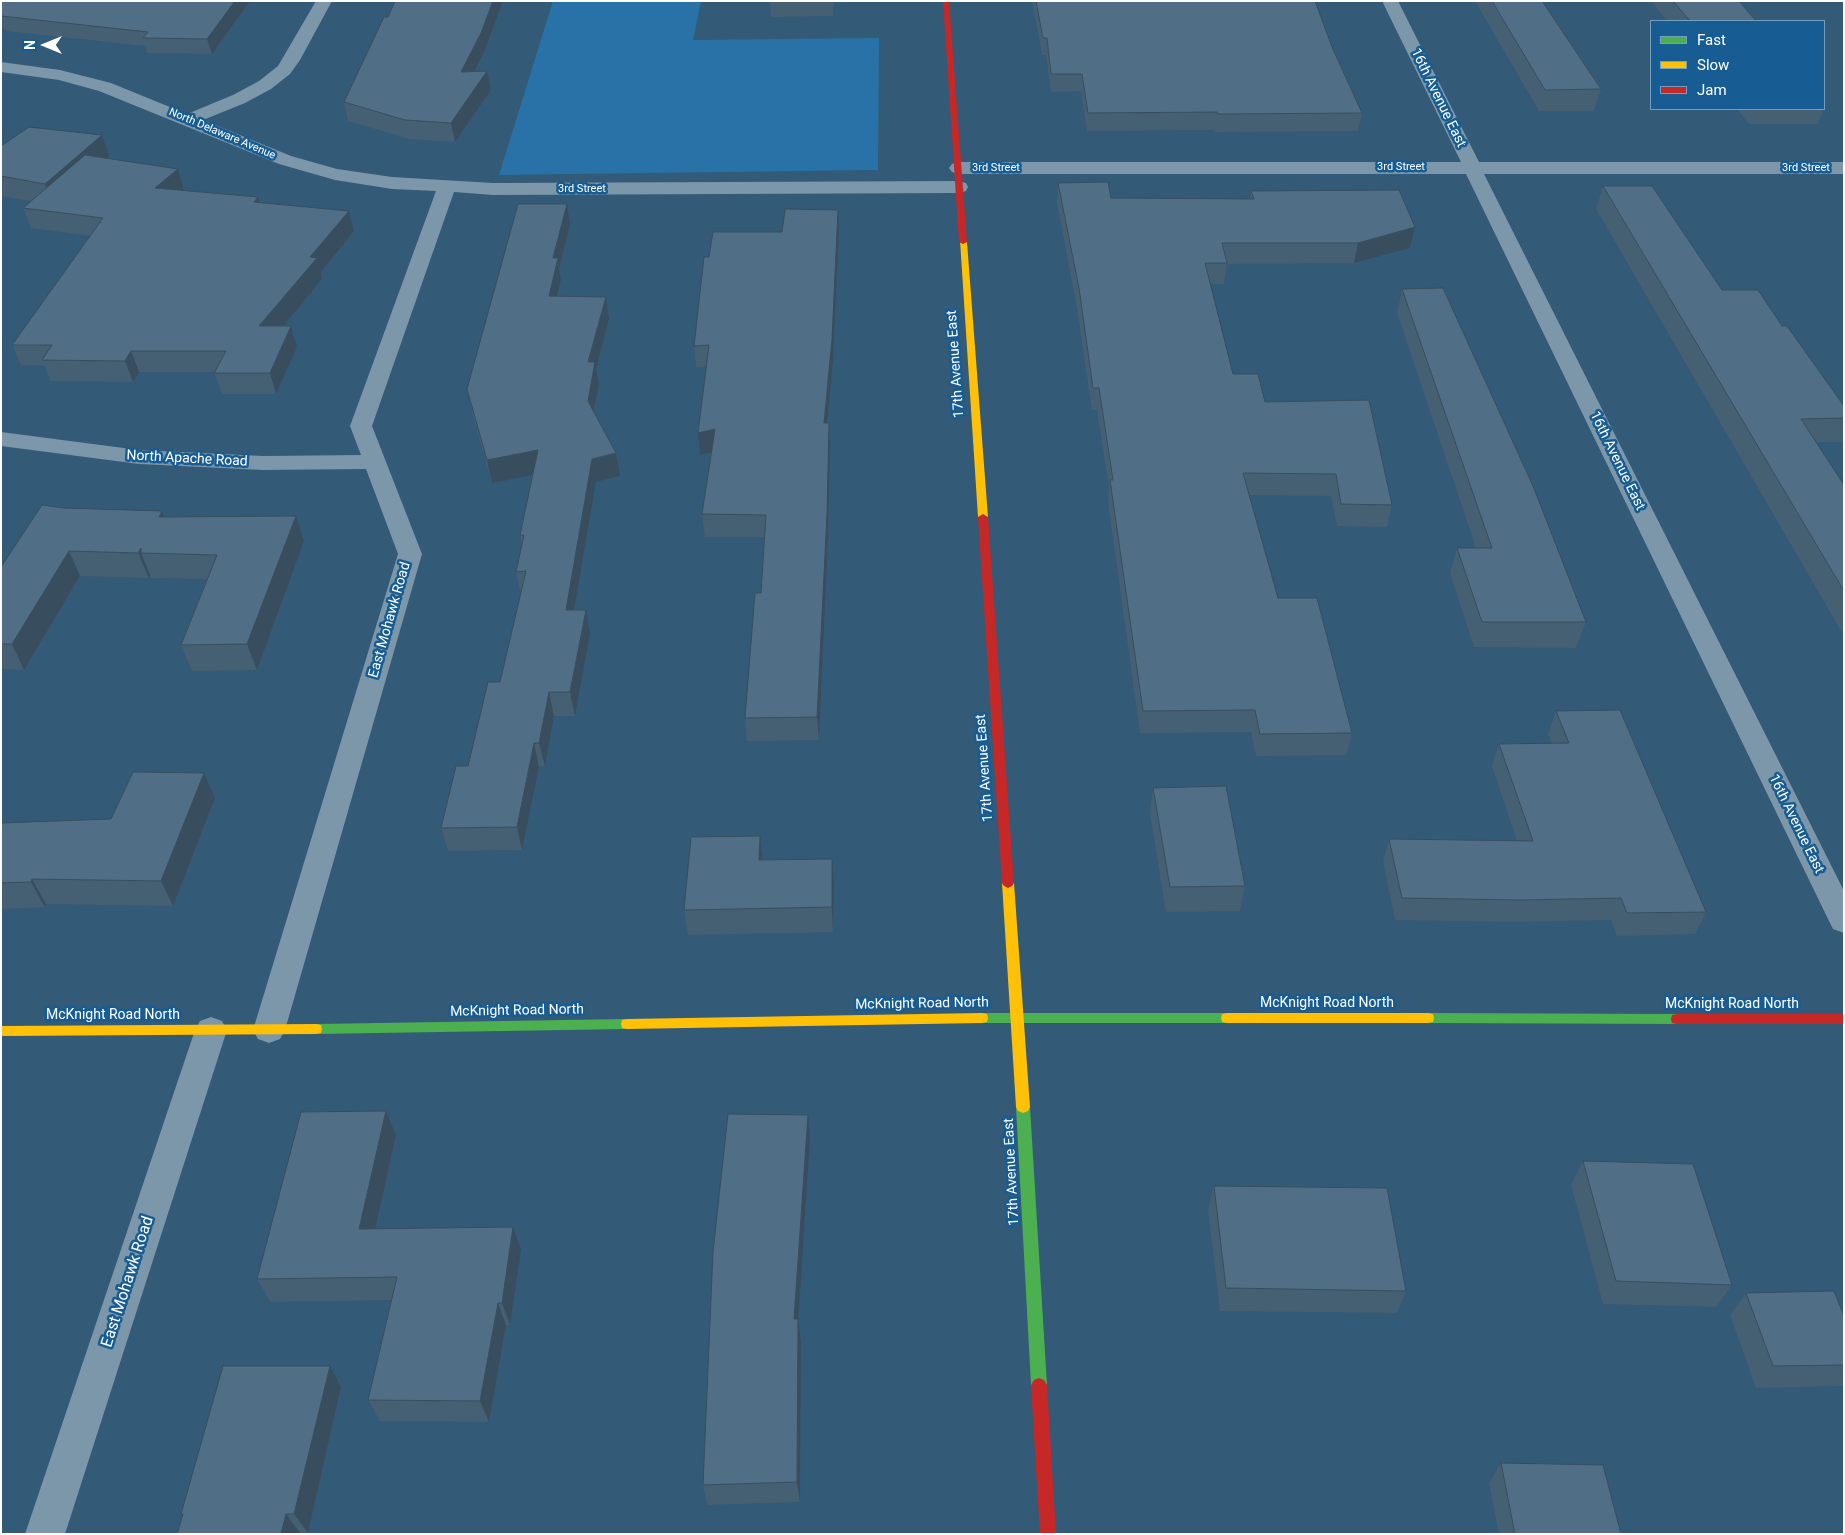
<!DOCTYPE html>
<style>
body{margin:0}
#map{position:relative;width:1845px;height:1535px;overflow:hidden;background:#335a77;font-family:Roboto,sans-serif}
canvas{display:block}
.frame{position:absolute;inset:0;border:2px solid #fff;pointer-events:none}
.legend{position:absolute;left:1650px;top:20px;width:175px;height:90px;box-sizing:border-box;background:#175d93;border:1px solid #749ebe;margin:0;padding:6px 9px;list-style:none;font-size:15px;color:#fff}
.legend li{display:flex;align-items:center;gap:10px;height:25px}
.legend b{width:25px;border:1px solid #749ebe}
.north{position:absolute;left:20px;top:20px;width:50px;height:50px;-webkit-text-stroke:4px #175d93;paint-order:stroke;rotate:270deg;font-size:14px;font-weight:700;line-height:20px;text-align:center;color:#fff}
.north::after{content:'';display:block;margin:auto;width:18px;height:22px;background:#fff;clip-path:polygon(50% 0,100% 100%,50% 72%,0 100%)}
</style>
<div id="map">
<canvas width="1845" height="1535"></canvas>
<div class="frame"></div>
<ul class="legend">
<li><b style="height:6px;background:#4caf50"></b>Fast</li>
<li><b style="height:6px;background:#ffc107"></b>Slow</li>
<li><b style="height:6px;background:#c62828"></b>Jam</li>
</ul>
<div class="north">N</div>
</div>
<script>
const ctx = document.querySelector('canvas').getContext('2d');
ctx.lineJoin = 'round';
function fill(path, color) {
  ctx.fillStyle = color;
  ctx.fill(path, 'evenodd');
}
function poly(rows) {
  const path = new Path2D();
  for (const r of rows) {
    path.moveTo(r[0], r[1]);
    for (let i = 2; i < r.length; i += 2) path.lineTo(r[i], r[i + 1]);
  }
  return path;
}
function strokePath(path, color, width, dash) {
  ctx.strokeStyle = color;
  ctx.lineWidth = width;
  ctx.lineCap = dash ? 'butt' : 'round';
  ctx.setLineDash(dash || []);
  ctx.stroke(path);
}
function drawText(font, color, halo, rows, align = 'center') {
  ctx.font = font + ' Roboto,sans-serif';
  ctx.lineWidth = 5;
  ctx.setLineDash([]);
  ctx.textBaseline = 'middle';
  ctx.strokeStyle = halo;
  ctx.fillStyle = color;
  for (const [text, x, y, turn = 0] of rows) {
    ctx.save();
    ctx.translate(x, y);
    ctx.rotate((+turn || 0) * Math.PI / 180);
    ctx.textAlign = isNaN(turn) ? turn : align;
    if (halo) ctx.strokeText(text, 0, 0);
    ctx.fillText(text, 0, 0);
    ctx.restore();
  }
}
const green = poly([
 [553,1,701,1,693,40,879,38,878,170,499,175]
]);
const street = poly([
 [316,1,332,1,300,60,290,74,271,89,245,103,203,120,291,156,337,169,392,177,493,183,959,181,966,183,968,187,966,191,959,193,493,195,454,192,372,426,422,554,285,1030,280,1039,269,1043,258,1039,253,1030,398,554,366,469,263,470,139,464,1,446,1,432,139,450,263,456,361,455,350,426,436,191,392,189,335,180,279,164,99,91,59,80,1,72,1,62,60,70,111,83,187,114,233,95,259,81,278,66,316,1],
 [1382,1,1398,1,1479,162,1844,162,1844,174,1484,174,1844,891,1844,933,1833,929,1829,921,1466,174,958,174,952,172,949,168,952,164,958,162,1461,162,1382,1],
 [211,1017,222,1021,227,1030,65,1534,25,1534,195,1030,200,1021,211,1017]
]);
const fast = poly([
 [982,1013,1227,1013,1232,1014,1233,1018,1232,1022,1227,1023,982,1023,977,1022,976,1018,977,1014,982,1013],
 [1428,1013,1677,1014,1682,1015,1683,1019,1682,1023,1677,1024,1428,1023,1423,1022,1422,1018,1423,1014,1428,1013],
 [627,1019,632,1020,633,1024,632,1028,627,1029,316,1034,311,1033,310,1029,311,1025,316,1024,627,1019],
 [1023,1101,1028,1103,1030,1107,1047,1385,1044,1390,1039,1392,1034,1390,1031,1385,1016,1107,1018,1103,1023,1101]
]);
const slow = poly([
 [960,240,967,242,988,517,983,520,978,517,960,240],
 [1008,878,1012,880,1014,883,1030,1107,1028,1111,1023,1113,1018,1111,1016,1107,1002,883,1004,880,1008,878],
 [982,1013,987,1014,988,1018,987,1022,982,1023,627,1029,622,1028,621,1024,622,1020,627,1019,982,1013],
 [1227,1013,1428,1013,1433,1014,1434,1018,1433,1022,1428,1023,1227,1023,1222,1022,1221,1018,1222,1014,1227,1013],
 [316,1024,321,1025,322,1029,321,1033,316,1034,1,1036,1,1026,316,1024]
]);
const jam = poly([
 [943,1,949,1,967,242,963,244,959,242,943,1],
 [983,514,988,517,1014,883,1012,886,1008,888,1004,886,1002,883,978,517,983,514],
 [1677,1014,1844,1014,1844,1024,1677,1024,1672,1023,1671,1019,1672,1015,1677,1014],
 [1039,1378,1044,1380,1047,1385,1056,1534,1040,1534,1031,1385,1034,1380,1039,1378]
]);
const wall = poly([
 [1,1,250,1,212,54,147,53,145,46,6,31,5,29,1,29],
 [395,1,503,1,484,52,474,72,491,90,455,142,409,139,348,121,344,102],
 [770,1,834,1,833,16,771,17],
 [1032,1,1315,1,1332,47,1362,113,1358,131,1215,132,1215,130,1087,131,1081,91,1051,92,1046,55,1042,55],
 [1475,1,1542,1,1601,89,1594,111,1539,111],
 [1651,1,1739,1,1756,21,1667,21],
 [1737,109,1824,109,1818,124,1749,124],
 [1,146,109,156,106,159,178,169,184,189,182,191,258,197,259,202,354,231,321,272,322,279,283,326,297,347,276,394,222,394,214,373,215,372,139,372,133,382,51,381,44,366,21,365,12,345,90,236,31,228,23,208,31,201,1,196],
 [1058,183,1111,198,1250,199,1251,191,1415,227,1410,248,1354,263,1227,264,1224,284,1210,284,1233,374,1265,402,1392,505,1387,527,1337,526,1331,496,1249,495,1278,598,1352,733,1347,755,1256,756,1251,732,1140,733,1108,502,1109,487,1097,410,1092,410,1077,308,1057,203],
 [1603,186,1722,290,1782,326,1844,406,1844,436,1841,442,1816,442,1844,485,1844,636,1596,209],
 [570,225,559,269,561,280,558,296,606,297,609,319,596,369,599,385,594,412,620,476,596,482,574,610,590,634,575,716,554,716,545,766,539,767,522,850,448,851,441,828,468,766,500,682,521,594,516,572,522,545,520,535,533,474,492,483,472,412,467,389],
 [839,231,833,361,827,423,829,423,830,445,828,537,819,740,747,741,745,718,761,593,764,537,705,537,702,514,711,452,700,455,698,433,706,367,696,367,694,346,709,257,782,232],
 [1402,289,1586,622,1576,648,1474,647,1450,573,1457,548,1476,548,1397,313],
 [64,508,164,517,296,516,304,541,257,670,192,671,181,645,207,579,151,578,150,575,149,578,80,576,24,670,1,669,1,567],
 [1556,711,1706,912,1695,934,1617,936,1611,920,1513,922,1395,920,1383,861,1389,839,1517,841,1492,766,1499,744,1552,744,1548,734],
 [1153,788,1245,886,1240,911,1166,912,1150,813],
 [215,798,173,906,46,904,45,907,1,909,1,823,111,819],
 [760,836,763,860,832,859,834,884,833,932,688,935,684,910],
 [386,1111,396,1135,375,1229,521,1250,510,1325,506,1325,489,1422,380,1421,368,1400,391,1300,270,1302,257,1279],
 [810,1138,798,1319,801,1341,800,1502,707,1505,703,1485],
 [1583,1161,1732,1285,1716,1307,1603,1304,1571,1185],
 [1214,1186,1406,1291,1397,1313,1220,1311,1208,1209],
 [1746,1293,1844,1316,1844,1386,1756,1388,1730,1315],
 [330,1366,341,1387,308,1533,177,1534,182,1516,181,1514],
 [1501,1463,1621,1534,1499,1534,1489,1483]
]);
const shadedWall = poly([
 [235,1,250,1,212,54,207,39],
 [493,1,503,1,484,52,465,90,461,72],
 [487,71,491,90,455,142,451,123],
 [102,135,109,156,53,205,45,184],
 [178,169,184,189,162,208,155,188],
 [258,197,264,217,254,202],
 [567,204,570,225,559,269,561,280,552,318,549,296,553,258],
 [838,210,839,231,833,361,825,445,824,423],
 [349,211,354,231,321,272,322,279,266,347,259,326,310,257],
 [1415,227,1410,248,1354,263,1358,243],
 [606,297,609,319,596,369,599,385,591,424,588,401,588,362],
 [291,326,297,347,276,394,270,373],
 [131,351,139,372,133,382,125,361],
 [829,423,830,445,828,537,819,740,817,717],
 [715,429,717,451,700,455,698,433],
 [538,450,543,473,492,483,487,460],
 [616,453,620,476,596,482,570,634,566,610,592,459],
 [162,511,172,536,159,517],
 [296,516,304,541,257,670,247,644],
 [141,548,141,553,150,575,149,578,138,553],
 [69,551,80,576,24,670,12,644],
 [586,610,590,634,575,716,570,692],
 [549,692,554,716,545,766,539,743],
 [534,743,539,767,522,850,517,827],
 [204,773,215,798,173,906,161,881],
 [760,836,763,861,759,860],
 [832,859,834,884,833,932,832,907],
 [32,879,46,904,45,907,31,882],
 [386,1111,396,1135,370,1252,359,1229],
 [808,1115,810,1138,797,1341,794,1319],
 [513,1227,521,1250,510,1325,502,1303],
 [498,1303,506,1325,489,1422,480,1401],
 [798,1319,801,1341,800,1502,797,1482],
 [330,1366,341,1387,308,1533,294,1514],
 [286,1514,300,1533,299,1534,281,1534]
]);
const building = poly([
 [1,1,235,1,207,39,143,38,148,32,1,16,2,14,1,14,1,1],
 [395,1,493,1,481,33,461,72,487,71,451,123,405,120,344,102,384,17,388,17,395,1],
 [1036,1,1315,1,1332,47,1362,113,1218,114,1217,112,1088,113,1082,74,1051,74,1047,38,1043,38,1036,1],
 [1492,1,1542,1,1601,89,1545,90,1492,1],
 [1673,1,1739,1,1756,21,1690,21,1673,1],
 [29,127,102,135,45,184,1,176,1,146,29,127],
 [85,155,178,169,155,188,258,197,254,202,349,211,310,257,317,258,259,326,291,326,270,373,214,373,226,351,131,351,125,361,42,360,52,345,12,345,103,218,23,208,85,155],
 [1108,182,1111,198,1254,199,1251,191,1399,190,1415,227,1358,243,1222,243,1227,263,1205,263,1233,374,1258,374,1265,402,1369,400,1392,505,1341,504,1336,474,1243,473,1278,598,1317,598,1352,733,1260,734,1255,710,1143,711,1110,480,1113,480,1099,388,1093,388,1079,288,1058,183,1108,182],
 [1603,186,1652,186,1722,290,1758,290,1782,326,1787,326,1844,406,1844,418,1801,419,1844,485,1844,591,1603,186],
 [518,204,567,204,553,258,558,258,549,296,606,297,588,362,595,362,588,401,616,453,592,459,566,610,586,610,570,692,549,692,539,743,534,743,517,827,441,828,456,766,468,766,488,682,500,682,526,571,516,572,524,535,520,535,538,450,487,460,467,389,518,204],
 [785,209,838,210,832,339,824,423,829,423,827,514,817,717,745,718,755,593,761,593,766,515,702,514,715,429,698,433,709,345,694,346,704,257,709,257,713,232,782,232,785,209],
 [1443,288,1533,486,1586,622,1482,622,1457,548,1492,548,1402,289,1443,288],
 [42,505,64,508,162,511,159,517,296,516,247,644,181,645,217,555,141,553,141,548,138,553,69,551,12,644,1,644,1,567,42,505],
 [1620,710,1706,912,1627,913,1621,898,1521,900,1402,898,1389,839,1533,841,1499,744,1569,743,1556,711,1620,710],
 [133,772,204,773,161,881,32,879,31,882,1,883,1,823,111,819,133,772],
 [1226,786,1245,886,1170,887,1153,788,1226,786],
 [760,836,759,860,832,859,832,907,684,910,691,837,760,836],
 [386,1111,359,1229,513,1227,502,1303,498,1303,480,1401,368,1400,397,1277,257,1279,301,1112,386,1111],
 [728,1114,808,1115,794,1319,798,1319,797,1482,703,1485,713,1252,728,1114],
 [1583,1161,1693,1164,1732,1285,1616,1281,1583,1161],
 [1214,1186,1387,1188,1406,1291,1226,1288,1214,1186],
 [1834,1291,1844,1316,1844,1365,1773,1366,1746,1293,1834,1291],
 [223,1366,330,1366,294,1514,286,1514,281,1534,177,1534,183,1514,181,1514,223,1366],
 [1501,1463,1603,1465,1621,1534,1515,1534,1501,1463]
]);
const farStreetnames = [
 ["North Delaware Avenue",222,134,23],
 ["3rd Street",1401,167],
 ["3rd Street",996,168],
 ["3rd Street",1806,168],
 ["3rd Street",582,189]
];
const streetNames = [
 ["16th Avenue East",1438,98,64],
 ["17th Avenue East",956,364,-94],
 ["North Apache Road",187,459,3],
 ["16th Avenue East",1617,461,64],
 ["East Mohawk Road",390,620,-74],
 ["17th Avenue East",985,768,-94],
 ["16th Avenue East",1796,824,64],
 ["McKnight Road North",1327,1003],
 ["McKnight Road North",922,1004,-1],
 ["McKnight Road North",1732,1004],
 ["McKnight Road North",517,1011,-1],
 ["McKnight Road North",113,1015],
 ["17th Avenue East",1012,1172,-93]
];
const nearStreetnames = [
 ["East Mohawk Road",128,1282,-72]
];
fill(green, '#2872a8');
fill(street, '#7c96aa');
fill(fast, '#4caf50');
fill(slow, '#ffc107');
fill(jam, '#c62828');
fill(wall, '#455f73');
fill(shadedWall, '#384e5e');
fill(building, '#506f86');
strokePath(building, '#384e5e', 1);
drawText('11px', '#fff', '#175d93', farStreetnames);
drawText('14px', '#fff', '#175d93', streetNames);
drawText('16px', '#fff', '#175d93', nearStreetnames);
</script>
